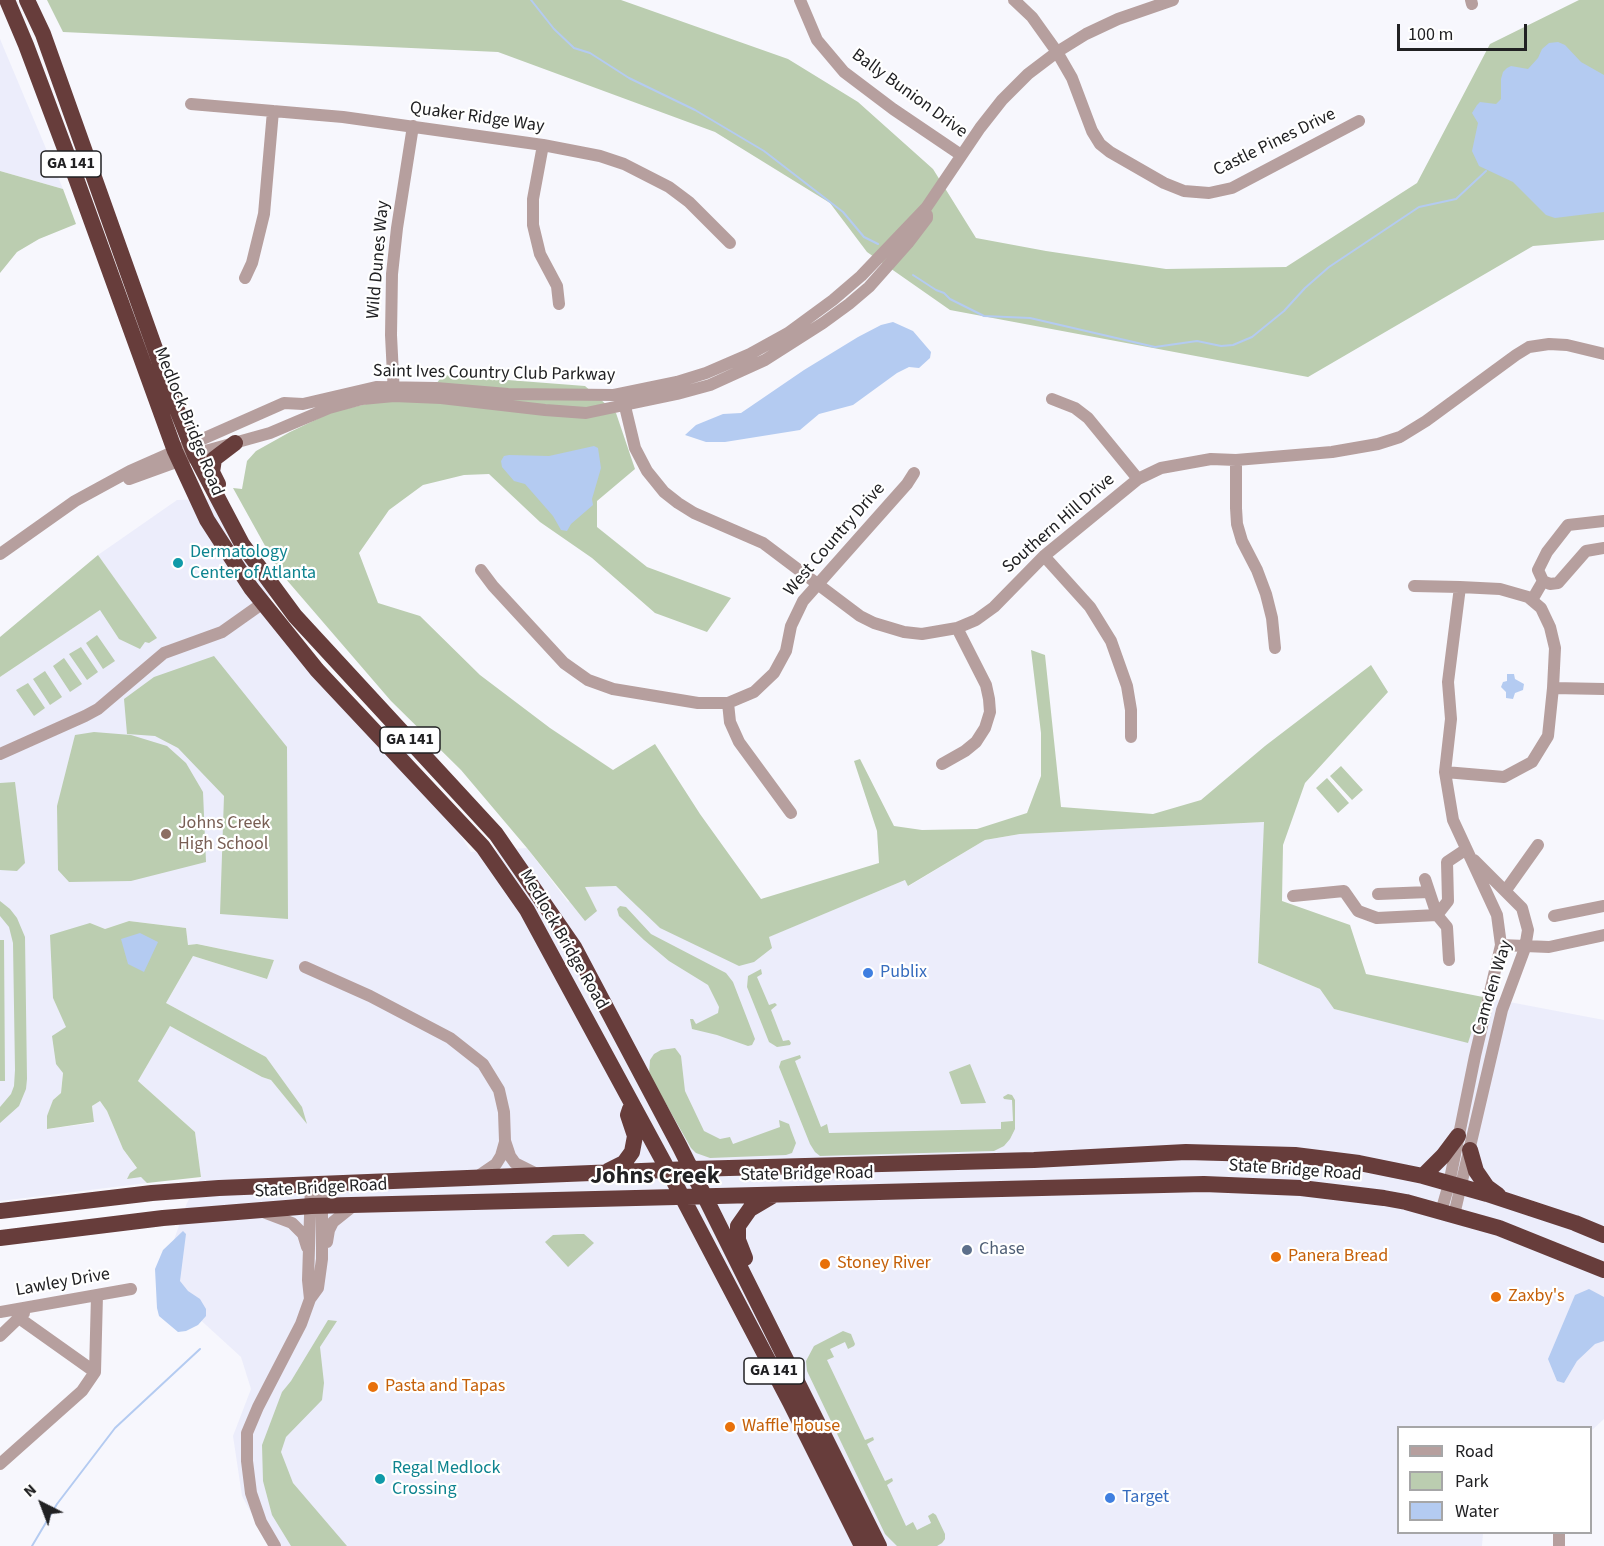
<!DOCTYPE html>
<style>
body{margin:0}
#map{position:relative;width:1604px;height:1546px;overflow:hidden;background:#f7f7fd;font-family:"Source Sans 3",sans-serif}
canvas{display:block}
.legend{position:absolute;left:1397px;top:1426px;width:195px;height:108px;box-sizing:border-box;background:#fff;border:2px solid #a6a6a7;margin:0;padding:8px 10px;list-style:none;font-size:18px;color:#212123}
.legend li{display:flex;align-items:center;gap:12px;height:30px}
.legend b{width:30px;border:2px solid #a6a6a7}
.north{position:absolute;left:12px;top:1474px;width:60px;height:60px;-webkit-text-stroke:4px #fff;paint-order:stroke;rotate:318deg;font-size:16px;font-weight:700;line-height:24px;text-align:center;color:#212123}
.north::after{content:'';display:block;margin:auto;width:21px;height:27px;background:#212123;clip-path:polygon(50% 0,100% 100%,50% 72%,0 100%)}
.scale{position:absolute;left:1397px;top:24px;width:130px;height:27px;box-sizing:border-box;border:3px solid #212123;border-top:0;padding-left:8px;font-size:18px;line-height:21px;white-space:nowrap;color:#212123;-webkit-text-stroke:4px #fff;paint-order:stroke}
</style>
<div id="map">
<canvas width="1604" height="1546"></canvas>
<ul class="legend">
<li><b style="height:8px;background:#b69f9e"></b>Road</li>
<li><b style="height:16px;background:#bbcdb0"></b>Park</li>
<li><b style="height:16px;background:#b4cbf1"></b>Water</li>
</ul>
<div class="north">N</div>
<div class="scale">100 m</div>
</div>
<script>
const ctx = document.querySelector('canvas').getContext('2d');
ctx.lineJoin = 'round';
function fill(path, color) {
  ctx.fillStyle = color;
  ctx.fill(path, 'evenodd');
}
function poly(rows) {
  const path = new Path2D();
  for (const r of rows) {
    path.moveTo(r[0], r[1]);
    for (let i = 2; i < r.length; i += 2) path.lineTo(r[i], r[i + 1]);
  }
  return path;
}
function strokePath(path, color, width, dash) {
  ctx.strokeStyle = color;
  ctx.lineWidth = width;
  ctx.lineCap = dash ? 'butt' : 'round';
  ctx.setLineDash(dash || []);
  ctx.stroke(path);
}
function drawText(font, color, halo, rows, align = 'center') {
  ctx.font = font + ' "Source Sans 3",sans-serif';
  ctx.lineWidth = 4.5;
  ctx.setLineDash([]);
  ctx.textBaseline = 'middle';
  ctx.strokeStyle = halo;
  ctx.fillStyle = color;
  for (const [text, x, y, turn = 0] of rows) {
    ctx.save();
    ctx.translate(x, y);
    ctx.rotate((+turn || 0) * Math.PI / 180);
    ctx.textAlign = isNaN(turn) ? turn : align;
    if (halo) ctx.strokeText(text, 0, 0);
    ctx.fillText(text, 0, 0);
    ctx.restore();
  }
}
const built = poly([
 [0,39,63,189,0,171],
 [214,499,248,567,273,594,262,600,382,741,392,727,471,852,527,848,568,902,584,887,617,886,660,928,768,937,905,880,909,886,985,840,1020,834,1265,822,1258,963,1320,989,1334,1009,1468,1042,1483,997,1604,1020,1604,1419,1591,1431,1590,1428,1398,1428,1398,1532,1483,1533,1482,1546,269,1546,242,1496,233,1436,251,1389,241,1357,159,1282,187,1203,201,1177,195,1132,138,1081,170,1026,262,1077,271,1080,306,1122,266,1057,166,1003,193,956,267,979,274,960,197,944,188,945,186,928,129,921,105,929,90,923,53,998,67,1027,61,1093,53,1100,47,1129,94,1123,92,1106,100,1101,107,1111,123,1149,147,1183,0,1201,0,677,100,610,145,642,156,638,98,555,177,500]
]);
const green = poly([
 [47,0,621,0,788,59,858,102,933,169,976,238,1046,251,1166,269,1286,267,1417,183,1490,44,1579,0,1604,0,1604,240,1533,246,1308,377,950,310,867,252,830,203,715,132,498,52,63,32],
 [0,171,63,189,76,224,39,239,17,252,0,273],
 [443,375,585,386,616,413,635,469,597,501,597,527,647,567,731,598,707,632,655,613,592,558,540,522,489,474,464,475,423,485,389,510,359,553,378,603,420,616,480,675,550,728,613,770,655,744,700,814,761,899,879,863,877,831,854,761,860,759,894,826,922,830,977,829,1027,813,1041,776,1041,733,1031,650,1045,655,1061,807,1153,814,1201,800,1265,746,1371,665,1388,692,1305,783,1283,845,1282,901,1350,925,1366,974,1483,997,1468,1043,1334,1009,1320,989,1258,963,1264,822,1020,834,985,840,908,886,905,880,769,937,772,948,754,962,739,966,660,928,616,886,585,887,597,911,585,921,527,848,461,770,391,701,279,571,233,488,242,489,247,461,256,451,290,432,332,412,375,402,422,402],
 [98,555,157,638,149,643,145,642,140,649,119,639,100,610,0,677,0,637],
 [97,635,115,661,103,669,86,643],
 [81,647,98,672,87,680,69,654],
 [214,656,287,747,288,919,220,914,224,796,178,748,155,736,127,734,124,699,154,677],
 [64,658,82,684,70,692,53,666],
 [45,671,62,697,50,705,33,679],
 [28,683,45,708,34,716,16,690],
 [94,732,131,735,167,746,186,763,203,792,206,862,131,881,69,882,58,870,57,806,75,735],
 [1341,766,1363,790,1352,800,1330,776],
 [1327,778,1349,803,1338,813,1316,788],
 [15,782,25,863,17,871,0,870,0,783],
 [0,901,10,909,17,918,25,937,27,1079,26,1089,19,1106,0,1123,0,1107,11,1094,14,1086,15,1070,13,943,9,927,0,916],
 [620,906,626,907,651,934,726,973,733,982,755,1039,752,1045,748,1046,717,1035,692,1029,690,1019,693,1019,696,1024,718,1013,719,1007,708,985,669,961,644,940,619,916,617,909],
 [129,921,186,928,188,945,197,944,274,960,267,979,193,956,166,1003,266,1057,302,1107,307,1124,271,1080,262,1077,170,1026,138,1081,195,1132,201,1177,147,1183,141,1177,127,1179,130,1173,137,1168,123,1149,107,1111,100,1101,92,1106,94,1122,47,1129,47,1116,53,1100,61,1093,63,1073,56,1064,52,1036,66,1027,53,998,50,935,90,923,105,929],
 [0,940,4,940,5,1081,0,1081],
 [761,969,762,974,757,977,769,1005,775,1003,777,1005,771,1010,783,1041,789,1040,791,1043,790,1045,777,1047,769,1042,747,987,748,976],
 [675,1048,681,1056,685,1091,704,1131,720,1139,730,1137,733,1144,780,1127,779,1120,789,1124,791,1130,796,1143,792,1153,786,1155,710,1158,696,1153,691,1148,649,1074,650,1060,654,1054,661,1050],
 [800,1055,801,1058,795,1061,821,1127,827,1124,829,1133,1001,1129,1001,1122,1013,1121,1012,1100,1004,1099,1003,1097,1008,1094,1012,1095,1015,1100,1015,1129,1010,1139,1004,1146,994,1151,820,1156,815,1152,810,1144,779,1067,781,1061],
 [970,1064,986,1103,961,1104,949,1072],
 [578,1234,584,1234,594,1243,568,1267,545,1242,553,1235],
 [328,1320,337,1321,320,1347,324,1383,322,1400,286,1437,281,1452,293,1483,347,1546,291,1546,272,1515,263,1481,262,1445,282,1392,291,1381],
 [843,1331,851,1334,855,1344,854,1346,848,1349,845,1342,830,1349,834,1357,827,1360,865,1440,873,1437,874,1440,867,1444,885,1481,892,1478,893,1481,887,1485,906,1526,913,1522,917,1530,931,1523,928,1516,933,1513,936,1515,945,1534,945,1539,942,1543,937,1546,897,1546,885,1534,807,1371,806,1361,814,1346]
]);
const water = poly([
 [1558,42,1565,45,1581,62,1604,75,1604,212,1555,218,1546,215,1513,182,1479,166,1472,151,1478,123,1472,113,1477,105,1480,102,1496,104,1501,99,1501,79,1503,72,1507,68,1511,66,1528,69,1538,58,1542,49,1549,43],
 [893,322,913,331,931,352,930,358,919,368,909,367,897,373,853,405,819,414,800,430,725,442,706,442,685,435,696,425,723,414,741,413,804,370,858,337,881,325],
 [594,446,598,448,601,468,592,499,593,505,571,524,567,531,561,530,553,516,525,484,514,481,502,467,501,461,504,456,509,455,549,456],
 [1507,674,1514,674,1515,679,1524,684,1523,690,1515,693,1513,699,1506,698,1506,692,1501,687,1503,682,1507,681],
 [140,933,158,942,144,972,128,964,121,939],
 [183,1231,186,1234,180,1281,188,1291,200,1299,206,1309,206,1316,198,1325,186,1331,178,1332,159,1316,157,1308,155,1269,163,1250],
 [1589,1289,1604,1297,1604,1341,1595,1344,1577,1361,1564,1383,1557,1381,1548,1359,1575,1295]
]);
const stream = poly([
 [531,0,554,29,574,48,590,53,629,78,695,110,764,151,843,212,864,237,878,244],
 [913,275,936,290,944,293,950,299,984,316,1030,318,1155,347,1197,341,1221,346,1233,345,1252,337,1284,311,1305,288,1329,267,1419,207,1456,199,1486,171],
 [32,1546,57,1504,115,1428,200,1349]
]);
const minor = poly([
 [800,0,817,40,844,72,893,109,961,155],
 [1014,0,1032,17,1057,52,1072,78,1092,131,1100,144,1110,152,1164,183,1184,191,1209,193,1232,188,1359,121],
 [1471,0,1472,4],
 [191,104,343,117,543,145,600,156,624,164,669,187,689,202,730,243],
 [543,145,533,199,533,225,540,254,557,286,559,304],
 [245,278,252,263,264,214,273,111],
 [622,394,635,448,647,471,664,492,678,503,694,513,763,543,860,616,874,623,904,632,922,634,957,628,976,620,994,607,1044,556,1138,479,1161,468,1211,459,1236,460,1332,452,1378,444,1400,437,1426,421,1516,355,1529,347,1549,344,1567,345,1604,354],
 [394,395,391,335,392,274,397,228,413,126],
 [1052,399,1075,408,1088,418,1138,479],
 [1236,460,1236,508,1237,524,1242,541,1257,570,1266,594,1272,618,1275,648],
 [129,479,209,450,270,433,329,408,362,399,394,396,441,398,545,410,586,413,677,394,710,385,765,360,823,323,849,304,869,287,908,243,927,218,927,215],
 [0,554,75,501,130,471,284,403,303,404,376,387,436,388,508,394,614,395,677,382,706,373,750,354,788,333,833,300,861,276,926,208,980,128,1002,100,1028,74,1057,52,1086,34,1118,19,1173,0],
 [1044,556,1090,607,1111,641,1127,686,1131,710,1131,737],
 [481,570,493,586,564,663,588,680,613,689,698,703,728,703,754,692,774,673,786,651,791,626,803,601,907,484,914,473],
 [1543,581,1550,584,1558,583,1586,551,1604,548],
 [1414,586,1460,587],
 [1532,600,1543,581,1538,570,1547,552,1568,525,1604,521],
 [728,703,730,722,739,742,791,813],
 [0,754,85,716,98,709,164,653,222,632,263,603],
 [942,764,965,751,976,742,985,728,990,712,989,699,986,685,957,628],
 [1445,772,1451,719,1448,682,1460,587,1500,589,1528,597,1541,608,1550,627,1555,648,1553,688],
 [1425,879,1437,915,1447,927,1449,960],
 [1506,890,1538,845],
 [1378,894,1429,892],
 [1293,896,1344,891,1358,911,1377,918,1437,915,1448,901,1447,862,1465,850],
 [1554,916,1604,906],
 [1501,945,1549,947,1604,935],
 [305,967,370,996,450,1038,483,1064,499,1090,504,1112,505,1141,510,1156,515,1163,537,1174],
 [477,1177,496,1164,501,1156,505,1142],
 [263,1212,292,1223,303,1234,307,1247],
 [1441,1212,1449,1184,1475,1056,1501,945,1497,915,1453,820,1445,772,1504,777,1532,762,1548,736,1553,688,1604,689],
 [1454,1215,1502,1010,1525,948,1528,930,1522,908,1474,860],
 [327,1242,329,1230,333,1222,353,1206],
 [310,1299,308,1280,311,1184],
 [0,1312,131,1289],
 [19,1318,95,1372],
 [0,1336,24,1313],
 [0,1464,82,1391,95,1372,97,1295],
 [275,1546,261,1522,251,1493,247,1461,247,1433,258,1407,301,1324,310,1299,318,1288,322,1259,322,1184],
 [1559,1546,1559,1532]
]);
const highway = poly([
 [7,0,26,45,77,181,175,451,207,520,251,588,317,670,483,847,527,910,668,1170,790,1402,862,1546],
 [27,0,43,34,174,402,195,455,242,544,295,616,496,834,574,947,680,1147,879,1546],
 [218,484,212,472,214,459,235,443],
 [1470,1150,1476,1171,1487,1187,1498,1195],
 [608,1171,624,1163,632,1152,635,1136,628,1115,630,1109],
 [1423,1176,1443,1156,1458,1136],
 [0,1211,152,1193,219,1188,691,1169,1034,1160,1186,1152,1295,1155,1359,1163,1423,1176,1487,1194,1575,1223,1604,1235],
 [0,1238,163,1218,311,1206,1204,1184,1301,1188,1384,1198,1406,1202,1499,1228,1604,1270],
 [745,1258,738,1240,738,1226,750,1209,772,1196]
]);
const markers = [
 [178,563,6,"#0f9aa8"],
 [166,834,6,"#8d6e63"],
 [868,973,6,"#3f7fe0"],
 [967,1250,6,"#5c6f8a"],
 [1276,1257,6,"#e8710a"],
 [825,1264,6,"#e8710a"],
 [1496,1297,6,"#e8710a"],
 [373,1387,6,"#e8710a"],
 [730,1427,6,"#e8710a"],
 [380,1479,6,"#0f9aa8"],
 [1110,1498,6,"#3f7fe0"]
];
const shields = [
 [71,164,60],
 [410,740,60],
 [774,1371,60]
];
const shieldNames = [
 ["GA 141",71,164],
 ["GA 141",410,740],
 ["GA 141",774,1371]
];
const streetNames = [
 ["Bally Bunion Drive",909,94,36],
 ["Quaker Ridge Way",477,118,8],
 ["Castle Pines Drive",1275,143,-26],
 ["Wild Dunes Way",379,260,-85],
 ["Saint Ives Country Club Parkway",494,374,1],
 ["Medlock Bridge Road",188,422,68],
 ["Southern Hill Drive",1059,524,-41],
 ["West Country Drive",835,540,-49],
 ["Medlock Bridge Road",563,940,60],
 ["Camden Way",1493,988,-73],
 ["State Bridge Road",1295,1171,4],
 ["State Bridge Road",807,1175,-1],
 ["State Bridge Road",321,1189,-3],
 ["Lawley Drive",63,1283,-10]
];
const cultureNames = [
 ["Dermatology",190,553],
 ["Center of Atlanta",190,574],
 ["Regal Medlock",392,1469],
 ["Crossing",392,1490]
];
const educationNames = [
 ["Johns Creek",178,824],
 ["High School",178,845]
];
const shopNames = [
 ["Publix",880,973],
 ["Target",1122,1498]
];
const serviceNames = [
 ["Chase",979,1250]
];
const foodNames = [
 ["Panera Bread",1288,1257],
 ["Stoney River",837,1264],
 ["Zaxby's",1508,1297],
 ["Pasta and Tapas",385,1387],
 ["Waffle House",742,1427]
];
const districtNames = [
 ["Johns Creek",655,1178]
];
fill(built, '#ecedfb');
fill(green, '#bbcdb0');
fill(water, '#b4cbf1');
strokePath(stream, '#b4cbf1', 2);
strokePath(minor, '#b69f9e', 12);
strokePath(highway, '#673d3b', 16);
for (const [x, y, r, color] of markers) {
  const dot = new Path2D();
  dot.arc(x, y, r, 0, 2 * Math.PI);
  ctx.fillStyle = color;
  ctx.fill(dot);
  strokePath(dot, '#fff', 2);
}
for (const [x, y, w] of shields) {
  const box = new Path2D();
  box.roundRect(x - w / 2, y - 13, w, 26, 4.5);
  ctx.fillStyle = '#fff';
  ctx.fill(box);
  strokePath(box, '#212123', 1.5);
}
drawText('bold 16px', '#212123', null, shieldNames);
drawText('18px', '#212123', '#fff', streetNames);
drawText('18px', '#0d838f', '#fff', cultureNames, 'left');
drawText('18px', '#785e54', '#fff', educationNames, 'left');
drawText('18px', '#366cbe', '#fff', shopNames, 'left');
drawText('18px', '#4e5e75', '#fff', serviceNames, 'left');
drawText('18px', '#c56008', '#fff', foodNames, 'left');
drawText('bold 24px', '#212123', '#fff', districtNames);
</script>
